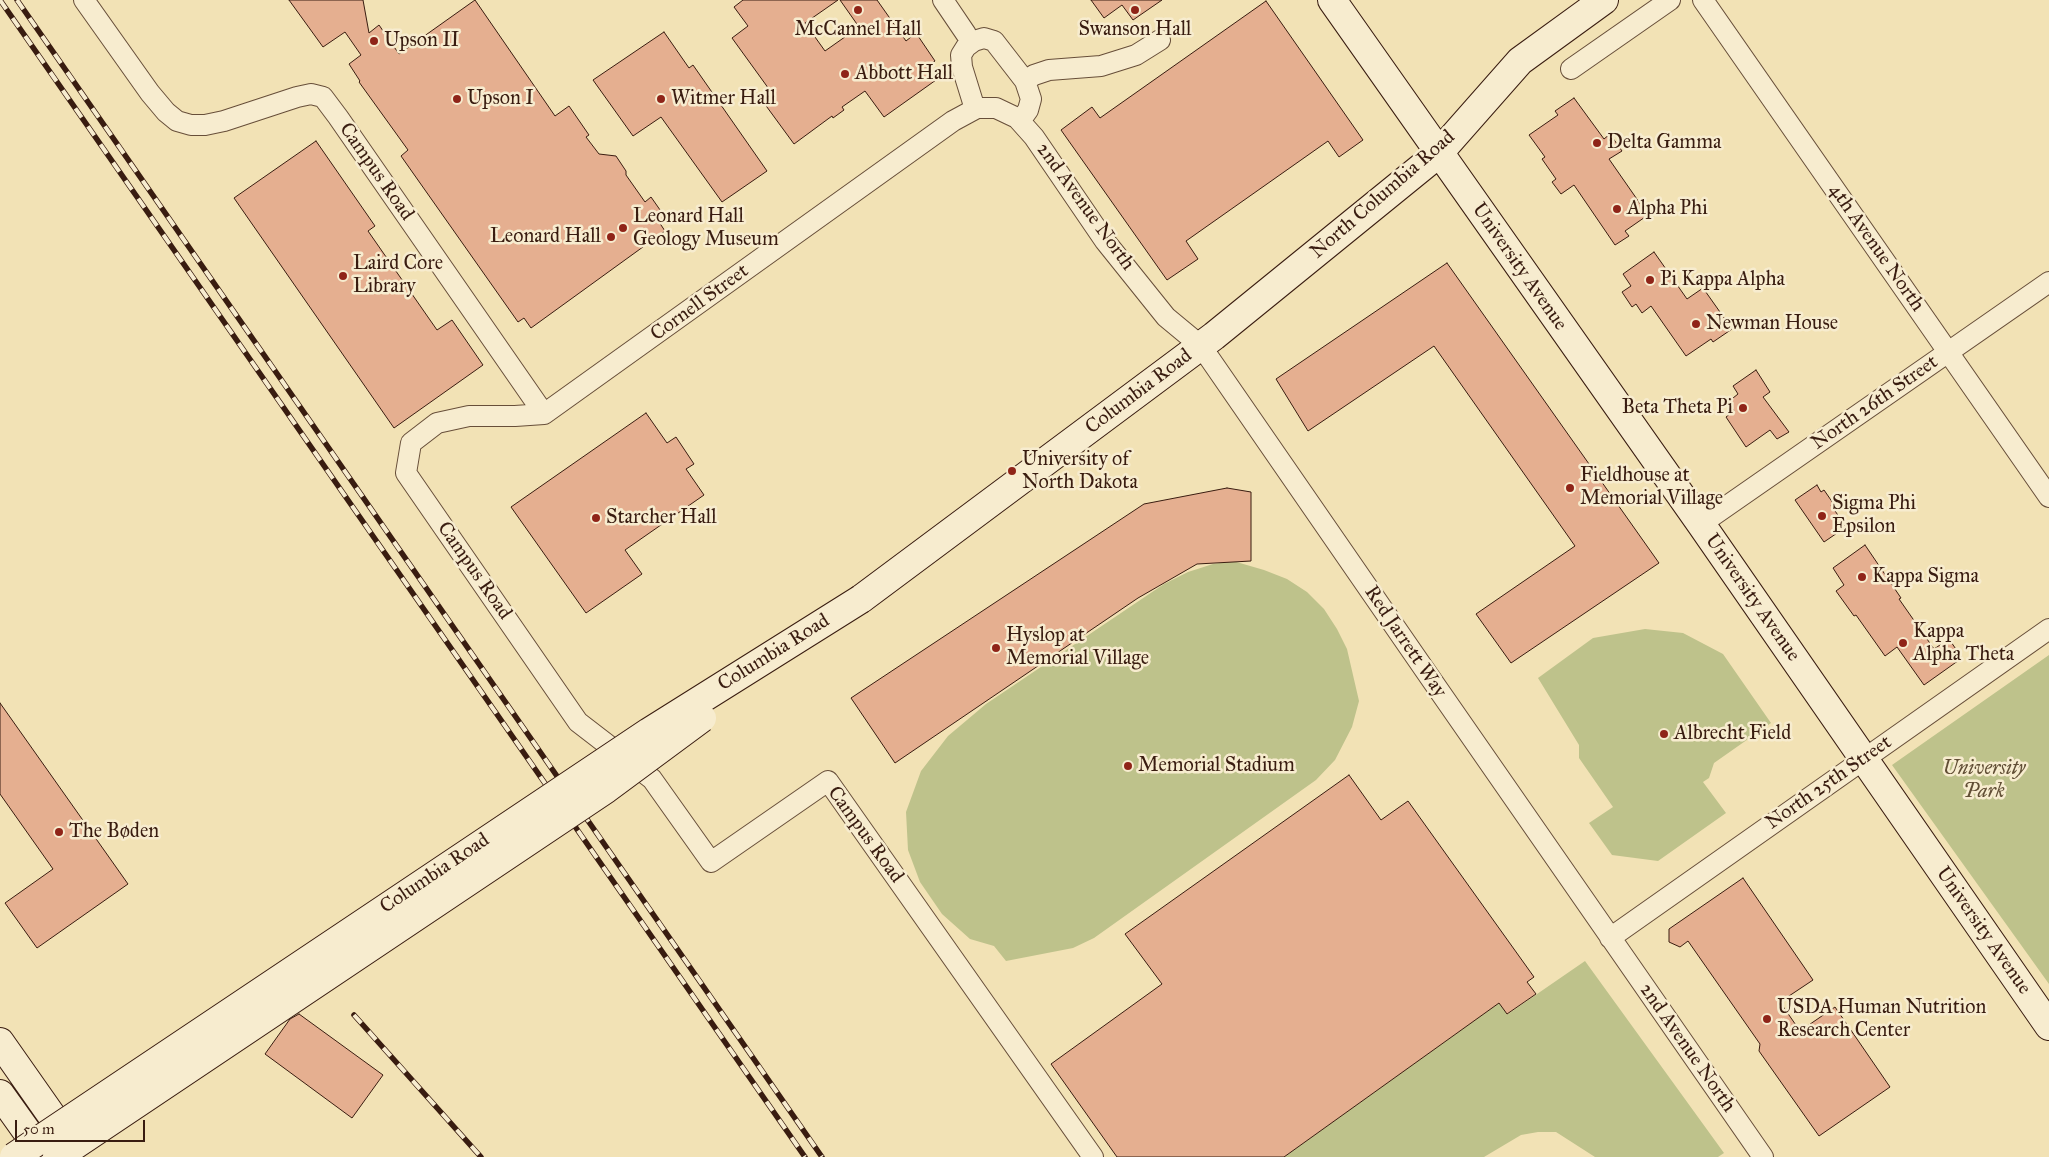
<!DOCTYPE html>
<meta charset="utf-8">
<style>
body{margin:0}
#map{position:relative;width:2049px;height:1157px;overflow:hidden;background:#f2e2b5;font-family:"IM FELL Great Primer",serif}
canvas{display:block}
.scale{position:absolute;left:15px;top:1120px;width:130px;height:22px;box-sizing:border-box;border:2px solid #391c10;border-top:0;padding-left:6px;font-size:15px;line-height:18px;white-space:nowrap;color:#391c10;-webkit-text-stroke:4px #f7eccf;paint-order:stroke}
</style>
<div id="map">
<canvas width="2049" height="1157"></canvas>
<div class="scale">50 m</div>
</div>
<script>
const ctx = document.querySelector('canvas').getContext('2d');
ctx.lineJoin = 'round';
function fill(path, color) {
  ctx.fillStyle = color;
  ctx.fill(path, 'evenodd');
}
function poly(rows) {
  const path = new Path2D();
  for (const r of rows) {
    path.moveTo(r[0], r[1]);
    for (let i = 2; i < r.length; i += 2) path.lineTo(r[i], r[i + 1]);
  }
  return path;
}
function strokePath(path, color, width, dash) {
  ctx.strokeStyle = color;
  ctx.lineWidth = width;
  ctx.lineCap = dash ? 'butt' : 'round';
  ctx.setLineDash(dash || []);
  ctx.stroke(path);
}
function drawText(font, color, halo, rows, align = 'center') {
  ctx.font = font + ' "IM FELL Great Primer",serif';
  ctx.lineWidth = 5;
  ctx.setLineDash([]);
  ctx.textBaseline = 'middle';
  ctx.strokeStyle = halo;
  ctx.fillStyle = color;
  for (const [text, x, y, turn = 0] of rows) {
    ctx.save();
    ctx.translate(x, y);
    ctx.rotate((+turn || 0) * Math.PI / 180);
    ctx.textAlign = isNaN(turn) ? turn : align;
    if (halo) ctx.strokeText(text, 0, 0);
    ctx.fillText(text, 0, 0);
    ctx.restore();
  }
}
const green = poly([
 [1233,561,1264,570,1287,579,1307,592,1324,609,1337,629,1347,649,1359,701,1352,727,1335,760,1316,780,1094,938,1073,948,1006,961,994,946,970,939,942,914,920,882,908,850,906,812,921,771,948,736,986,704,1164,584,1188,572,1213,564],
 [1645,629,1683,633,1723,654,1771,723,1714,763,1709,778,1703,782,1726,813,1658,861,1612,855,1589,823,1613,807,1579,758,1579,745,1538,678,1593,638],
 [2049,655,2049,984,1892,765],
 [1585,961,1724,1153,1718,1157,1595,1157,1556,1132,1538,1132,1521,1135,1484,1157,1284,1157,1499,1003,1508,1014]
]);
const building = poly([
 [289,0,363,0,369,33,379,25,399,54,475,0,555,116,569,106,589,135,586,137,599,154,616,156,626,171,626,175,645,202,651,197,665,217,659,222,665,231,531,328,524,318,518,322,401,156,408,150,359,82,360,81,349,64,361,55,345,32,323,47,289,0],
 [743,0,838,0,805,23,825,51,859,27,840,0,877,0,906,41,916,33,935,61,926,67,936,80,884,117,865,91,842,107,844,110,833,118,832,116,794,144,764,103,774,96,732,38,748,26,734,7,743,0],
 [1091,0,1162,0,1133,20,1122,5,1104,18,1091,0],
 [1266,1,1363,140,1339,157,1328,141,1186,241,1198,259,1167,280,1061,130,1092,107,1100,118,1266,1],
 [664,32,689,68,693,65,767,171,722,202,661,117,633,136,593,80,664,32],
 [1574,98,1604,139,1610,134,1622,151,1609,159,1648,215,1625,231,1629,236,1615,245,1574,185,1561,194,1552,182,1556,179,1542,159,1545,157,1529,135,1558,115,1555,111,1574,98],
 [316,141,375,226,368,231,437,330,452,320,483,365,394,428,234,198,316,141],
 [1654,252,1687,299,1703,288,1732,329,1713,342,1711,339,1686,356,1651,306,1642,313,1636,304,1632,307,1622,292,1631,286,1623,274,1654,252],
 [1447,263,1659,563,1511,663,1476,614,1575,546,1434,346,1308,431,1276,379,1447,263],
 [1756,370,1770,392,1763,397,1789,432,1777,439,1770,430,1746,447,1726,417,1734,411,1728,402,1738,394,1733,386,1756,370],
 [646,413,667,443,676,437,694,464,686,469,704,495,625,550,642,574,586,613,511,507,646,413],
 [1817,485,1821,492,1824,490,1833,503,1831,505,1846,527,1824,542,1795,500,1817,485],
 [1227,488,1251,492,1251,561,1197,564,1138,598,895,763,851,698,1144,504,1227,488],
 [1865,545,1901,598,1899,599,1934,649,1949,639,1962,658,1924,685,1897,647,1885,656,1856,615,1854,616,1836,591,1844,585,1833,568,1865,545],
 [0,703,128,884,37,948,5,903,53,869,0,794,0,703],
 [1349,775,1381,820,1408,801,1534,977,1527,982,1536,994,1507,1014,1499,1003,1284,1157,1117,1157,1051,1064,1162,984,1125,934,1349,775],
 [1743,878,1813,980,1780,1002,1800,1031,1835,1007,1890,1087,1819,1136,1759,1051,1760,1044,1688,941,1680,947,1669,942,1669,929,1743,878],
 [299,1014,383,1075,352,1118,265,1054,290,1019,299,1014]
]);
const street = poly([
 [84,0,150,93,166,112,177,121,191,125,205,125,224,121,297,97,311,94,323,97,338,117,544,414],
 [943,0,966,34],
 [1703,0,2049,497],
 [1571,69,1670,0],
 [1025,81,1034,75,1049,70,1101,66,1136,55,1160,40],
 [975,109,962,67,961,55,966,47,974,41,984,38,994,41,1025,81,1031,99,1028,110,1020,121],
 [1701,524,2049,282],
 [1610,938,2049,629],
 [1093,1157,828,781,711,862,652,779,578,722,406,473,411,443,437,423,469,416,515,416,544,414,953,121,977,108,996,108,1017,118,1034,137,1105,241,1166,317,1201,346,1431,679,1763,1157]
]);
const secondary = poly([
 [1332,0,1701,524,2049,1026],
 [861,599,1214,336,1438,154,1520,61,1604,0],
 [0,1042,73,1146],
 [0,1094,45,1157]
]);
const rail = poly([
 [0,0,805,1157],
 [17,0,822,1157],
 [354,1015,481,1157]
]);
const secondaryBridge = poly([
 [14,1157,649,732,861,599],
 [57,1157,606,789,702,718]
]);
const markers = [
 [858,10,5,"#8f2418"],
 [1135,10,5,"#8f2418"],
 [374,41,5,"#8f2418"],
 [845,74,5,"#8f2418"],
 [457,99,5,"#8f2418"],
 [661,99,5,"#8f2418"],
 [1597,143,5,"#8f2418"],
 [1617,209,5,"#8f2418"],
 [623,228,5,"#8f2418"],
 [611,237,5,"#8f2418"],
 [343,276,5,"#8f2418"],
 [1650,280,5,"#8f2418"],
 [1696,324,5,"#8f2418"],
 [1743,408,5,"#8f2418"],
 [1012,471,5,"#8f2418"],
 [1570,488,5,"#8f2418"],
 [1822,516,5,"#8f2418"],
 [596,518,5,"#8f2418"],
 [1862,577,5,"#8f2418"],
 [1903,643,5,"#8f2418"],
 [996,648,5,"#8f2418"],
 [1664,734,5,"#8f2418"],
 [1128,766,5,"#8f2418"],
 [59,832,5,"#8f2418"],
 [1767,1019,5,"#8f2418"]
];
const poiNames = [
 ["McCannel Hall",858,30,"center"],
 ["Swanson Hall",1135,30,"center"],
 ["Upson II",384,41],
 ["Abbott Hall",855,74],
 ["Upson I",467,99],
 ["Witmer Hall",671,99],
 ["Delta Gamma",1607,143],
 ["Alpha Phi",1627,209],
 ["Leonard Hall",633,217],
 ["Geology Museum",633,240],
 ["Leonard Hall",601,237,"right"],
 ["Laird Core",353,264],
 ["Library",353,287],
 ["Pi Kappa Alpha",1660,280],
 ["Newman House",1706,324],
 ["Beta Theta Pi",1733,408,"right"],
 ["University of",1022,460],
 ["North Dakota",1022,483],
 ["Fieldhouse at",1580,476],
 ["Memorial Village",1580,499],
 ["Sigma Phi",1832,504],
 ["Epsilon",1832,527],
 ["Starcher Hall",606,518],
 ["Kappa Sigma",1872,577],
 ["Kappa",1913,632],
 ["Alpha Theta",1913,655],
 ["Hyslop at",1006,636],
 ["Memorial Village",1006,659],
 ["Albrecht Field",1674,734],
 ["Memorial Stadium",1138,766],
 ["The Bøden",69,832],
 ["USDA Human Nutrition",1777,1008],
 ["Research Center",1777,1031]
];
const streetNames = [
 ["Campus Road",376,172,55],
 ["North Columbia Road",1383,195,-41],
 ["2nd Avenue North",1085,207,54],
 ["4th Avenue North",1876,248,55],
 ["University Avenue",1519,267,55],
 ["Cornell Street",700,303,-36],
 ["Columbia Road",1139,392,-37],
 ["North 26th Street",1875,403,-35],
 ["Campus Road",474,571,55],
 ["University Avenue",1752,598,55],
 ["Red Jarrett Way",1405,642,56],
 ["Columbia Road",774,653,-32],
 ["North 25th Street",1829,783,-35],
 ["Campus Road",865,835,54],
 ["Columbia Road",435,874,-34],
 ["University Avenue",1983,931,55],
 ["2nd Avenue North",1687,1048,55]
];
const parkNames = [
 ["University",1984,769],
 ["Park",1984,792]
];
fill(green, '#bec28b');
fill(building, '#e5af90');
strokePath(building, '#391c10', 1);
strokePath(street, '#674e39', 22);
strokePath(secondary, '#391c10', 30);
strokePath(street, '#f7eccf', 20);
strokePath(secondary, '#f7eccf', 28);
strokePath(rail, '#391c10', 5.5);
strokePath(rail, '#f7eccf', 4, [11]);
strokePath(secondaryBridge, '#391c10', 30, []);
strokePath(secondaryBridge, '#f7eccf', 28);
for (const [x, y, r, color] of markers) {
  const dot = new Path2D();
  dot.arc(x, y, r, 0, 2 * Math.PI);
  ctx.fillStyle = color;
  ctx.fill(dot);
  strokePath(dot, '#f7eccf', 2);
}
drawText('20px', '#391c10', '#f7eccf', poiNames, 'left');
drawText('20px', '#391c10', '#f7eccf', streetNames);
drawText('italic 20px', '#614e35', '#f7eccf', parkNames);
</script>
